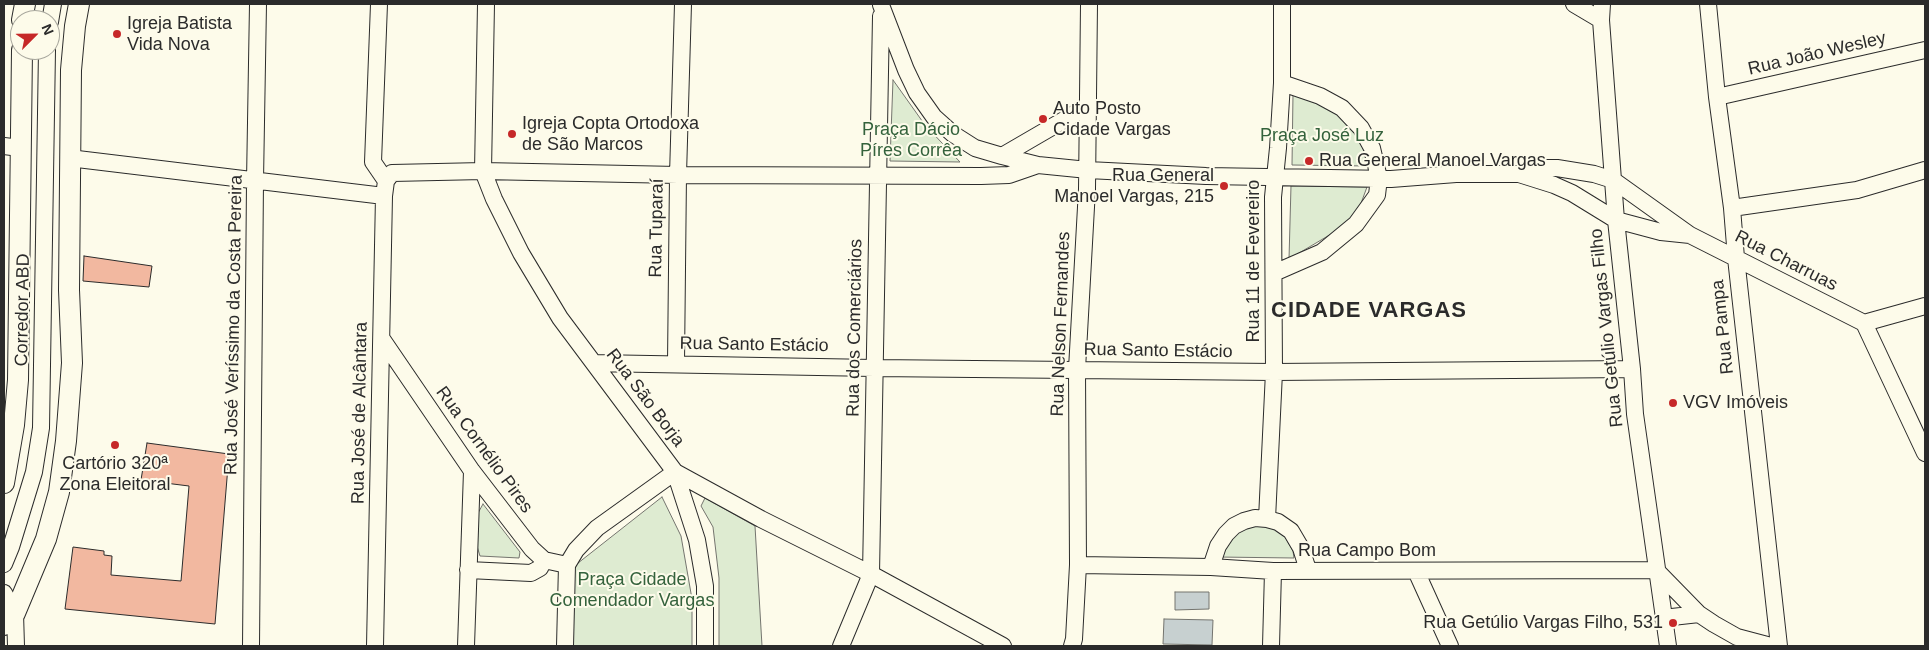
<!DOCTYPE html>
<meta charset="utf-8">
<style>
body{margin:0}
#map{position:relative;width:1929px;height:650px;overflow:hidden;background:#fdfbea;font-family:Arial,sans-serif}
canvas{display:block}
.frame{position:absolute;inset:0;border:5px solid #2b2b2b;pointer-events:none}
.north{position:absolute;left:10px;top:10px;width:50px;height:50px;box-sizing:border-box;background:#fdfbea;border:1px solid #a9a89e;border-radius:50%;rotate:67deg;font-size:14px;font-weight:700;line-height:20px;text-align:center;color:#2b2b2b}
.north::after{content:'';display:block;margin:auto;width:18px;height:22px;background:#c62828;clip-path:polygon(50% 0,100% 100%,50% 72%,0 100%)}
</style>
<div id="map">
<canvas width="1929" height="650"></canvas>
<div class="frame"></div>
<div class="north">N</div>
</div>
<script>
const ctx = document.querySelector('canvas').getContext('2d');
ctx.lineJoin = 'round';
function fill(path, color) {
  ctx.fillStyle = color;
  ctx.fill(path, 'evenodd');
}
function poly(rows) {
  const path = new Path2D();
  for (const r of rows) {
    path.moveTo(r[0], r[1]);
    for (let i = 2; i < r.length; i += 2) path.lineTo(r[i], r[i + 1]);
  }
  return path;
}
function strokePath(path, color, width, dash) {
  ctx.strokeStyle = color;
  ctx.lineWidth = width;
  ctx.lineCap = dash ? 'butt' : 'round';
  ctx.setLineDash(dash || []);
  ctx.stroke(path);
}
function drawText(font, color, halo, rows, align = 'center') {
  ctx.font = font + ' Arial,sans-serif';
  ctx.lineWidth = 4;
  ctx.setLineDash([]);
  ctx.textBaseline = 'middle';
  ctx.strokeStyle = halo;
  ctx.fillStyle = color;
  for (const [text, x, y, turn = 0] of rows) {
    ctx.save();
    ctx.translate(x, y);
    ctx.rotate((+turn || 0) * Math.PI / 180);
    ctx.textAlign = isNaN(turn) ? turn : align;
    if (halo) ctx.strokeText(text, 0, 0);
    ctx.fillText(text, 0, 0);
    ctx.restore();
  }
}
const green = poly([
 [893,80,925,125,960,162,890,161,893,80],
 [1293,94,1339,112,1362,143,1367,166,1292,165,1293,94],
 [1291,186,1367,187,1360,206,1343,227,1289,259,1291,186],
 [662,497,681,536,692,599,692,646,572,646,573,567,662,497],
 [705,498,755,526,762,646,719,646,719,578,713,527,701,506,705,498],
 [483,504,520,552,519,558,480,556,477,546,478,513,483,504],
 [1253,524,1277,528,1284,535,1293,551,1294,558,1218,557,1227,538,1253,524]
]);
const water = poly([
 [1175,592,1209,592,1209,609,1175,610,1175,592],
 [1164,619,1213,620,1212,645,1163,644,1164,619]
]);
const building = poly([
 [84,256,152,266,149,287,83,281,84,256],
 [147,443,229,454,215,624,65,609,73,547,104,551,104,555,112,556,111,575,181,581,189,486,141,480,147,443]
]);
const minor = poly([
 [379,4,373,162,386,181],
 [486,4,483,171,494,199,521,253,560,318,675,472,761,519,871,574,1003,646],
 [1574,4,1601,20],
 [1602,4,1601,20,1616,220,1632,369,1635,414,1668,646],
 [1708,4,1717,97,1732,208,1736,258,1779,646],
 [881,5,906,70,917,93,934,117,953,134,975,148,1002,156,1038,165,1088,170,1206,176,1391,179,1456,174,1519,174,1554,185,1572,193,1616,220,1661,232,1690,235],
 [50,22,53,4],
 [1717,97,1925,50],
 [4,146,20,148],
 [1002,156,1088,106],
 [69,158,384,196],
 [1520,174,1541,168,1557,168,1594,174,1613,180,1690,235,1864,323],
 [1732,208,1857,190,1925,170],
 [1274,273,1322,252,1356,224,1377,195,1379,178,1372,148,1361,128,1342,108,1320,96,1282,83],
 [1864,323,1925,453],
 [1864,323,1925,306],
 [382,339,472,471,532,549,544,560,567,565],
 [594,363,874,368,1274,372,1632,369],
 [676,363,678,175,683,4],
 [1267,519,1274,372,1273,197,1278,148,1282,83,1282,4],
 [4,564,11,547,34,472,41,428,47,50],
 [1078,565,1211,567,1273,571,1656,570],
 [1211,567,1218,546,1226,534,1234,526,1244,521,1255,518,1267,519,1278,522,1291,531,1301,548,1308,570],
 [468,570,531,573,540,568,544,560],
 [1656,570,1699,614,1714,624,1737,637,1771,646],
 [1416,571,1450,646],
 [4,593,15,613,16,646],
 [1663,618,1699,614],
 [251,646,255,181,258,4],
 [375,646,384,196,386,181,392,173,483,171,678,175,981,176,1009,175,1038,165],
 [466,646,472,471],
 [565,646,567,565,576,550,597,528,675,472,697,540,705,586,705,646],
 [841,646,871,574,881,16],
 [1072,646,1074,639,1078,565,1077,369,1087,189,1089,4],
 [1271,646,1273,571]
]);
const major = poly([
 [22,20,25,4],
 [4,483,14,425,18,380,22,50],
 [4,625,15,613,46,539,59,492,66,441,72,363,69,290,71,70,75,26,79,4]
]);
const markers = [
 [117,34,5,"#c62828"],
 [1043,119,5,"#c62828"],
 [512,134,5,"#c62828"],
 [1309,161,5,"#c62828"],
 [1224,186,5,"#c62828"],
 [1673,403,5,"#c62828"],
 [115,445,5,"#c62828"],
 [1673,623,5,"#c62828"]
];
const poiNames = [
 ["Igreja Batista",127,24],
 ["Vida Nova",127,45],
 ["Auto Posto",1053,109],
 ["Cidade Vargas",1053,130],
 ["Igreja Copta Ortodoxa",522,124],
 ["de São Marcos",522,145],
 ["Rua General Manoel Vargas",1319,161],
 ["Rua General",1214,176,"right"],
 ["Manoel Vargas, 215",1214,197,"right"],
 ["VGV Imóveis",1683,403],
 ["Cartório 320ª",115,464,"center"],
 ["Zona Eleitoral",115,485,"center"],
 ["Rua Getúlio Vargas Filho, 531",1663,623,"right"]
];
const streetNames = [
 ["Rua João Wesley",1817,54,-13],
 ["Rua Tuparaí",657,228,-89],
 ["Rua 11 de Fevereiro",1254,261,-90],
 ["Rua Charruas",1786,261,27],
 ["Corredor ABD",23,310,-89],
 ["Rua Nelson Fernandes",1061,324,-88],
 ["Rua José Veríssimo da Costa Pereira",234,325,-89],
 ["Rua Pampa",1723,327,-96],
 ["Rua dos Comerciários",855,328,-89],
 ["Rua Getúlio Vargas Filho",1607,328,-96],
 ["Rua Santo Estácio",754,345,1],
 ["Rua Santo Estácio",1158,351,1],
 ["Rua São Borja",645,398,53],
 ["Rua José de Alcântara",360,413,-89],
 ["Rua Cornélio Pires",484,450,54],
 ["Rua Campo Bom",1367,551]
];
const parkNames = [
 ["Praça Dácio",911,130],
 ["Píres Corrêa",911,151],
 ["Praça José Luz",1322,136],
 ["Praça Cidade",632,580],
 ["Comendador Vargas",632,601]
];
const districtNames = [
 ["CIDADE VARGAS",1369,311]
];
fill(green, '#deebd1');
strokePath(green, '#74746e', 1);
fill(water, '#c7d0d0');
strokePath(water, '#74746e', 1);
fill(building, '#f2b8a0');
strokePath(building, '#2b2b2b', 1);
strokePath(minor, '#2b2b2b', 18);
strokePath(major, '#2b2b2b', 22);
strokePath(minor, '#fdfbea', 16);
strokePath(major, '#fdfbea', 20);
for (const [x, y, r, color] of markers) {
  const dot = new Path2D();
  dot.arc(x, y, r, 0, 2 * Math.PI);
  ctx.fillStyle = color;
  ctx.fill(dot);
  strokePath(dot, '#fdfbea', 2);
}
drawText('18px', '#2b2b2b', '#fdfbea', poiNames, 'left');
drawText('18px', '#2b2b2b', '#fdfbea', streetNames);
drawText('18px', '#34623c', '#fdfbea', parkNames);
ctx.letterSpacing = '1px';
drawText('bold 22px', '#2b2b2b', '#fdfbea', districtNames);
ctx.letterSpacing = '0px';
</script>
